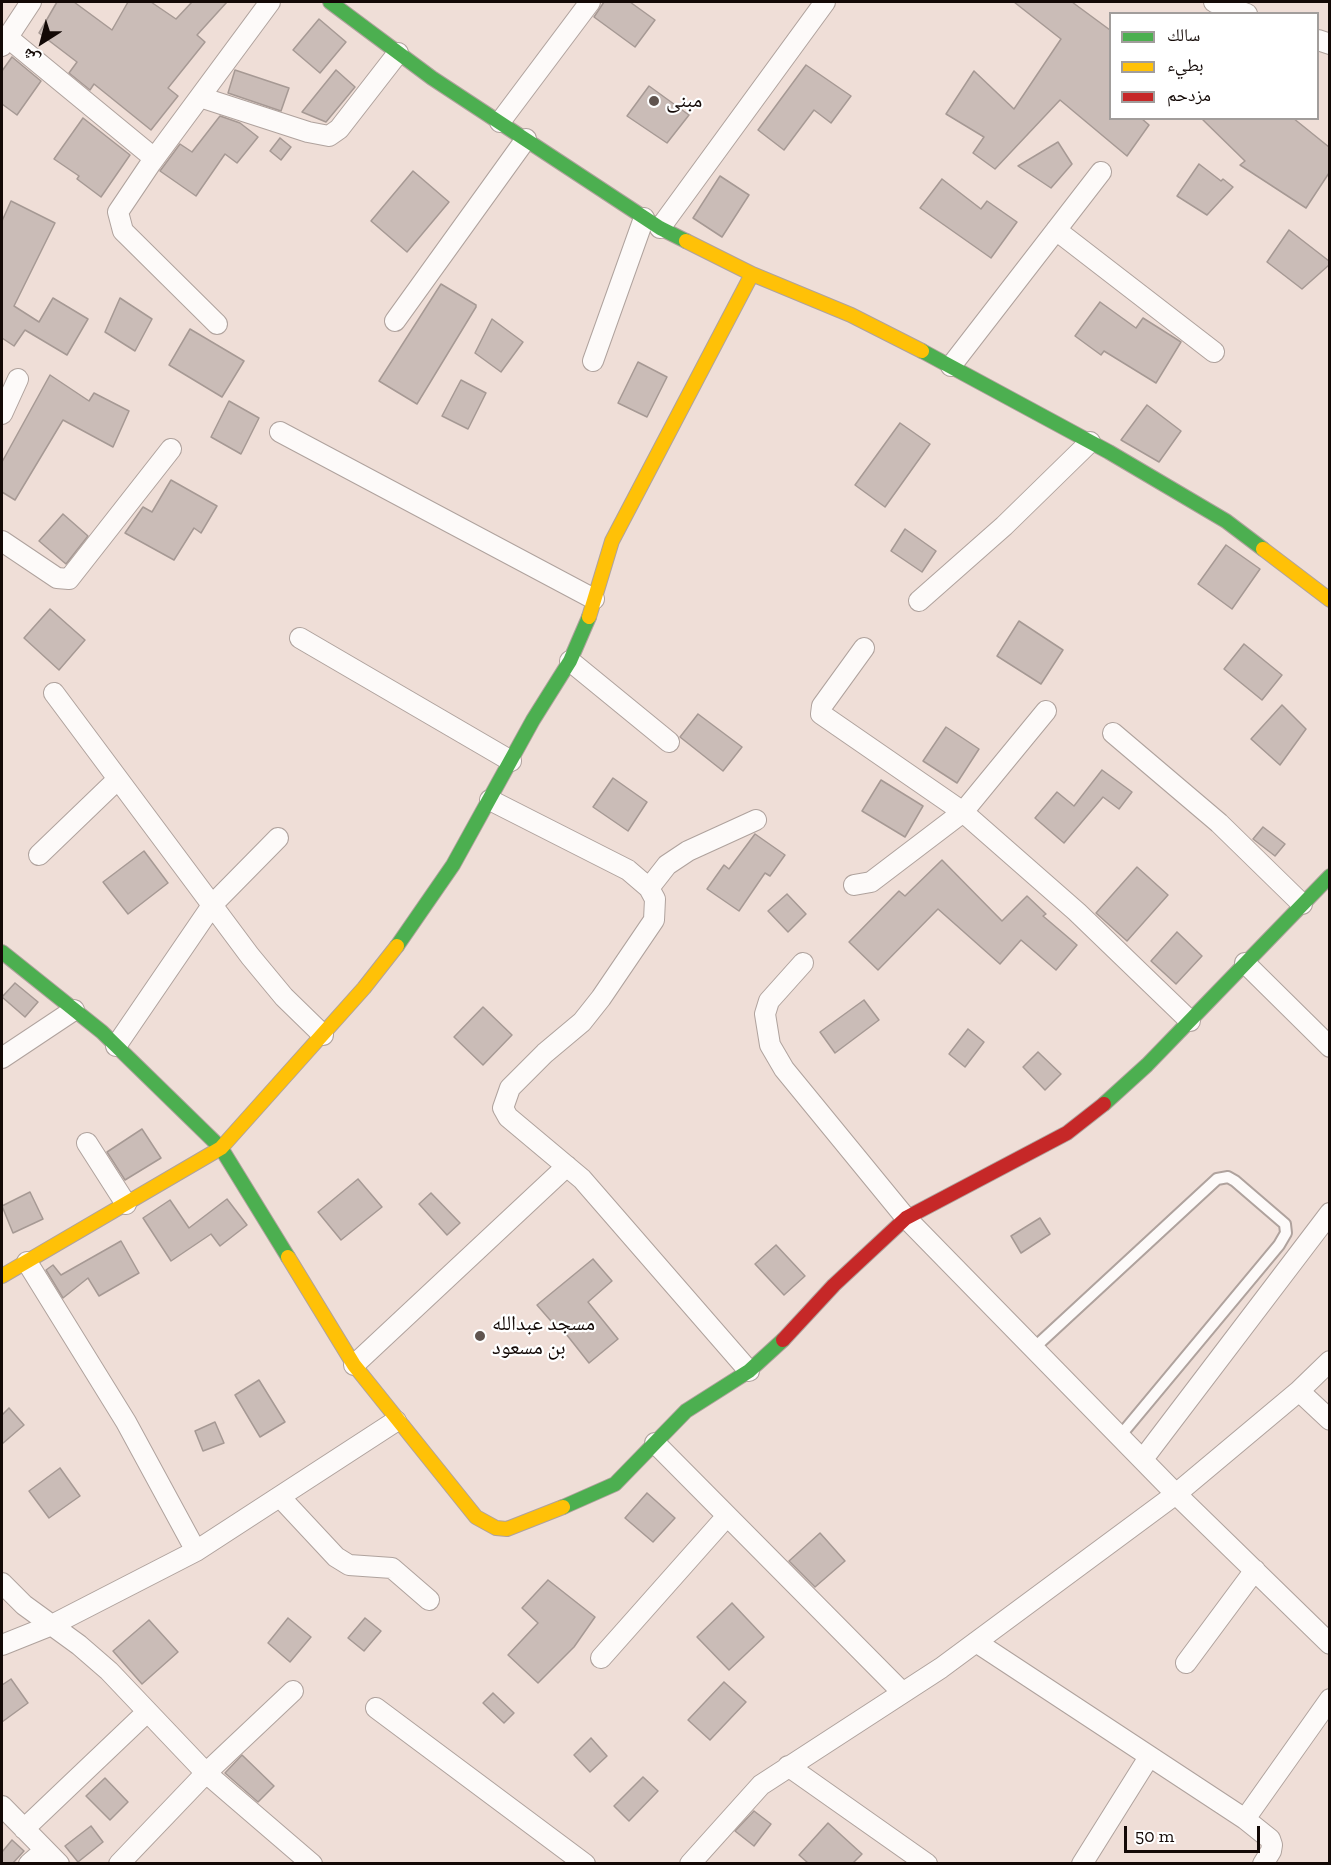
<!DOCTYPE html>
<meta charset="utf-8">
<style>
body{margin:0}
#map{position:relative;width:1331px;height:1865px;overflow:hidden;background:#efded7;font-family:"Zilla Slab","Noto Naskh Arabic",serif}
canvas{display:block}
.frame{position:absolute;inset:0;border:3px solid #130906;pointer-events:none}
.legend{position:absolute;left:1109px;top:12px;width:210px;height:108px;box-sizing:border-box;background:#fff;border:2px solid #a19d9b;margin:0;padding:8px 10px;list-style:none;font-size:18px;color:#130906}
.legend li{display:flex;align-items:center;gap:12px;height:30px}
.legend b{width:30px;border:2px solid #a19d9b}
.north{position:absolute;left:12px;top:12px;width:60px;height:60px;-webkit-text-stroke:4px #fff;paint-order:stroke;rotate:216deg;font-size:16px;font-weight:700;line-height:24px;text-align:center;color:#130906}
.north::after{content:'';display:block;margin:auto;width:21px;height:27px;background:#130906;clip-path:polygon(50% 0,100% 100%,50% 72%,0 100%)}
.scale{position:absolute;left:1124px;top:1826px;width:136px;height:27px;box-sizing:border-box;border:3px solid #130906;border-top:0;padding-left:8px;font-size:18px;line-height:21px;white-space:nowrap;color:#130906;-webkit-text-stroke:4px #fff;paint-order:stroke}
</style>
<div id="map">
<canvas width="1331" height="1865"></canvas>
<div class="frame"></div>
<ul class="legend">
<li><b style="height:8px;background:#4caf50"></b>سالك</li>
<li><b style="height:8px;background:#ffc107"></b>بطيء</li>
<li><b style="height:8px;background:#c62828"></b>مزدحم</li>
</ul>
<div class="north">ش</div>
<div class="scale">50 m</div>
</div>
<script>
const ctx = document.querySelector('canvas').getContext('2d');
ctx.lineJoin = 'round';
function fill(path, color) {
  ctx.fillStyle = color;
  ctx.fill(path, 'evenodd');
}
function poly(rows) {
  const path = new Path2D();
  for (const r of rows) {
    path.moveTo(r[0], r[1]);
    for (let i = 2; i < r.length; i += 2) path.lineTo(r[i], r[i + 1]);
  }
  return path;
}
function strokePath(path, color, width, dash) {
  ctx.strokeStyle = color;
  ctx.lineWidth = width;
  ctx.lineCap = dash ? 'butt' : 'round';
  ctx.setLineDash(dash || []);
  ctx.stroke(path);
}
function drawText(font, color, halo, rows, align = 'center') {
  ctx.font = font + ' "Zilla Slab","Noto Naskh Arabic",serif';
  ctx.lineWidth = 4.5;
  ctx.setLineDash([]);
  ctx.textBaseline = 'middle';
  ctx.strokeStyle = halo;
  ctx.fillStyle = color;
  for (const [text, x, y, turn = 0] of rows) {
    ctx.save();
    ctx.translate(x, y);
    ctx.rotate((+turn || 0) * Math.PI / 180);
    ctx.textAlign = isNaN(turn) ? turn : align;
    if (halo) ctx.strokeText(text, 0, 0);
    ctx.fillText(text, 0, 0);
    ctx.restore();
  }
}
const building = poly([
 [57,2,74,2,112,30,128,2,151,2,176,19,192,2,227,2,197,35,205,42,168,88,178,96,151,130,94,84,90,90,69,73,77,62,39,33,57,2],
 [604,2,630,2,655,20,635,47,594,17,604,2],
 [1014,2,1072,2,1110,30,1110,118,1141,118,1149,125,1127,156,1060,100,995,169,973,153,984,137,946,114,974,71,1014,109,1061,39,1014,2],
 [319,19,346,42,320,73,293,50,319,19],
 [12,57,41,81,17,115,2,104,2,71,12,57],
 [806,65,851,96,831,123,814,110,784,150,758,130,806,65],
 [235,70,289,88,281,111,228,93,235,70],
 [336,70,355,87,326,122,302,112,336,70],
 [649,86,689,115,667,143,627,116,649,86],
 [220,116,240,123,258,137,237,163,225,154,196,196,160,171,180,144,192,152,220,116],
 [83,118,130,155,101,197,77,179,79,176,54,159,83,118],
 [1201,118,1293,118,1329,147,1329,173,1306,208,1240,165,1245,161,1201,118],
 [280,138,291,147,281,160,270,151,280,138],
 [1058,142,1072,164,1051,188,1018,166,1058,142],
 [1199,164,1221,181,1223,179,1233,187,1207,215,1177,196,1199,164],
 [413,171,449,202,407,252,371,221,413,171],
 [720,176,749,195,722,237,693,218,720,176],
 [942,179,981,209,987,201,1017,222,991,258,920,208,942,179],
 [11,201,55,223,14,306,39,322,53,298,88,319,67,355,25,330,14,346,2,338,2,221,11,201],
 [1289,230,1329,261,1329,265,1302,289,1267,262,1289,230],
 [441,284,476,305,476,307,417,404,379,381,441,284],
 [120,298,152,319,135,351,105,332,120,298],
 [1100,302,1136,328,1143,318,1181,342,1156,383,1104,351,1101,355,1075,336,1100,302],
 [492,319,523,342,501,372,475,353,492,319],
 [190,329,244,361,222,397,169,365,190,329],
 [638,362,667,377,647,417,618,403,638,362],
 [50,375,89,401,94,393,129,411,113,447,63,420,15,500,2,492,2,462,50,375],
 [461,380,486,393,468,429,442,416,461,380],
 [229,401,259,418,241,454,211,437,229,401],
 [1147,405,1181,431,1159,462,1121,440,1147,405],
 [900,423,930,444,885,507,855,485,900,423],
 [171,480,217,506,201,533,194,528,174,560,125,533,143,507,152,512,171,480],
 [63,514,88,536,66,564,39,541,63,514],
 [905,529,936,551,922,572,891,551,905,529],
 [1226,545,1260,569,1232,609,1198,584,1226,545],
 [50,609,85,640,59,670,24,638,50,609],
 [1019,621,1063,650,1041,684,997,656,1019,621],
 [1244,644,1282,675,1262,700,1224,669,1244,644],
 [1282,705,1306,729,1280,765,1251,739,1282,705],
 [698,714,742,747,723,771,680,737,698,714],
 [946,727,979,749,957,783,923,761,946,727],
 [1102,770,1132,792,1119,809,1103,797,1064,843,1035,818,1057,792,1074,806,1102,770],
 [613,778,647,802,628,831,593,807,613,778],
 [881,780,923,806,905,837,862,811,881,780],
 [1263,827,1285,844,1275,856,1253,839,1263,827],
 [755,834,785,855,770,876,765,873,739,911,707,889,724,865,729,869,755,834],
 [144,851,168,883,128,914,103,882,144,851],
 [942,860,1002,921,1027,896,1046,914,1043,916,1077,945,1056,970,1021,940,1000,964,938,909,878,970,849,942,899,891,905,896,942,860],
 [1137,867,1168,895,1127,941,1096,913,1137,867],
 [787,894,806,914,788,932,768,911,787,894],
 [1177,932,1202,956,1176,984,1151,961,1177,932],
 [15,983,38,1002,25,1017,2,997,15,983],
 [864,1000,879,1020,835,1053,820,1032,864,1000],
 [483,1007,512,1035,483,1065,454,1037,483,1007],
 [968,1029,984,1042,965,1067,949,1054,968,1029],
 [1038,1052,1061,1074,1045,1090,1023,1067,1038,1052],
 [142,1129,161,1158,125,1180,107,1152,142,1129],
 [358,1179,382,1207,341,1240,318,1212,358,1179],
 [30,1192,43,1219,13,1233,2,1206,30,1192],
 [431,1193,460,1223,447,1235,419,1204,431,1193],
 [227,1199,247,1225,220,1246,211,1234,171,1261,143,1218,170,1200,189,1228,227,1199],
 [1040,1218,1050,1234,1021,1253,1011,1236,1040,1218],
 [121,1241,139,1273,99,1296,88,1278,63,1298,46,1270,53,1265,61,1275,121,1241],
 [776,1245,805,1276,784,1295,755,1264,776,1245],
 [593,1259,612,1281,588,1302,618,1339,589,1363,559,1325,557,1328,537,1305,593,1259],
 [259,1380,285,1422,260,1437,235,1395,259,1380],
 [9,1408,24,1425,2,1444,2,1415,9,1408],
 [215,1422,224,1443,203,1451,195,1431,215,1422],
 [60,1468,80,1496,49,1518,29,1491,60,1468],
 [647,1493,675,1518,653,1542,625,1518,647,1493],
 [820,1533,845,1561,815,1587,789,1561,820,1533],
 [548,1580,595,1617,574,1647,538,1683,508,1655,538,1623,522,1608,548,1580],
 [732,1603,764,1637,729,1670,697,1637,732,1603],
 [288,1618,311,1637,290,1662,268,1643,288,1618],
 [365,1618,381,1631,364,1651,348,1638,365,1618],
 [149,1620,178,1652,142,1684,113,1651,149,1620],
 [11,1679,28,1703,2,1722,2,1685,11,1679],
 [724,1682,746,1702,710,1740,688,1720,724,1682],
 [493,1693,514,1713,504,1723,483,1703,493,1693],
 [591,1738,607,1756,590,1772,574,1755,591,1738],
 [242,1755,274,1786,258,1802,225,1773,242,1755],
 [643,1777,658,1791,629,1821,614,1806,643,1777],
 [105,1778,128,1802,110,1820,86,1796,105,1778],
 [754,1811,771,1824,754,1846,735,1831,754,1811],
 [828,1823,862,1854,853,1863,808,1863,799,1855,828,1823],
 [91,1826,103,1842,78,1862,65,1846,91,1826],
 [12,1840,24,1851,13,1863,2,1863,2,1852,12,1840]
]);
const lane = poly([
 [1034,1348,1217,1179,1228,1177,1235,1181,1285,1224,1286,1233,1279,1245,1120,1436]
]);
const street = poly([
 [1214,2,1247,14],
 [7,37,154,158],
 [1318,40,1330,44],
 [2,46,31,2],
 [200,97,308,132,329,136,339,129,398,53],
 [500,122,590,2],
 [660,228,825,2],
 [1056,230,1214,352],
 [395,321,526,139],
 [217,324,123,231,118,212,151,163,270,2],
 [593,361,644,218],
 [951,366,1101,172],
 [2,414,18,379],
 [280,432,594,599],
 [2,541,57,578,69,579,171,449],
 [919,601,1004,526,1090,442],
 [300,638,511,761],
 [864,648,822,706,821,714,963,812,1077,912,1190,1021],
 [570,661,669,742],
 [54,693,250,956,284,997,323,1035],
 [1113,733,1219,823,1302,904],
 [490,800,628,870,649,888,655,899,654,920,601,998,582,1022,545,1053,510,1088,503,1108,508,1117,582,1179,749,1371],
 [39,855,118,779],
 [854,885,871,882,963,812,1046,711],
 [649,888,667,865,688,851,756,820],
 [803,963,769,1001,765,1014,770,1045,784,1069,906,1218,1176,1494,1330,1644],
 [1245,963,1330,1047],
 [116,1046,213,904,278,838],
 [2,1058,74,1010],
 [87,1143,126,1204],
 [27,1262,126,1422,196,1551],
 [354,1365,567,1166],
 [1299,1391,1330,1420],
 [655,1443,901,1691],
 [1143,1459,1330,1213],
 [280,1497,336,1557,349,1565,392,1568,429,1600],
 [2,1583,24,1605,79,1645,109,1671,206,1773,312,1864],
 [976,1642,1245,1819,1330,1699],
 [2,1645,52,1625,196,1551,396,1421],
 [601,1658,727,1516],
 [1186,1663,1255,1570],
 [376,1708,585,1864],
 [788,1766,927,1864],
 [2,1806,59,1864],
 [1245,1819,1270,1839,1272,1845,1271,1851,1263,1864],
 [24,1829,147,1712],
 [29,1864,45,1850],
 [119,1864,206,1773,293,1691],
 [690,1864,761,1785,941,1668,1176,1494,1299,1391,1330,1361],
 [1082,1864,1149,1757]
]);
const fast = poly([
 [330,2,432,78,660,228,686,241],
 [922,351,1109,452,1226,521,1263,549],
 [397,946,453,865,533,720,570,661,589,617],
 [2,952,102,1032,221,1148,288,1257],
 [1104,1104,1147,1065,1330,876],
 [563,1507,615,1484,686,1411,749,1371,783,1340]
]);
const slow = poly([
 [686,241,752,274,851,315,922,351],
 [1263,549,1330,600],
 [589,617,612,541,752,274],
 [288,1257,354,1365,476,1517,496,1528,507,1529,563,1507],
 [2,1276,221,1148,364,988,397,946]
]);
const jam = poly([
 [783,1340,834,1285,906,1218,1067,1133,1104,1104]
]);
const markers = [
 [654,101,6,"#60544f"],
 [480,1336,6,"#60544f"]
];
const poiNames = [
 ["مبنى",666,101],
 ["مسجد عبدالله",492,1324],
 ["بن مسعود",492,1348]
];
fill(building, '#cabcb7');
strokePath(building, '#a69994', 1.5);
strokePath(lane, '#afa29d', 14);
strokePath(street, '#afa29d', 22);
strokePath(fast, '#afa29d', 16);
strokePath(slow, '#afa29d', 16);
strokePath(jam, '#afa29d', 16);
strokePath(lane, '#fdfaf9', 10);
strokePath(street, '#fdfaf9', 20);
strokePath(fast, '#4caf50', 14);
strokePath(slow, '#ffc107', 14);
strokePath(jam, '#c62828', 14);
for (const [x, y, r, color] of markers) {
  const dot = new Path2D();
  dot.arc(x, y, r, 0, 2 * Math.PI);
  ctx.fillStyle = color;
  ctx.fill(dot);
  strokePath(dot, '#fff', 2);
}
drawText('21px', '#130906', '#fff', poiNames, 'left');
</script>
